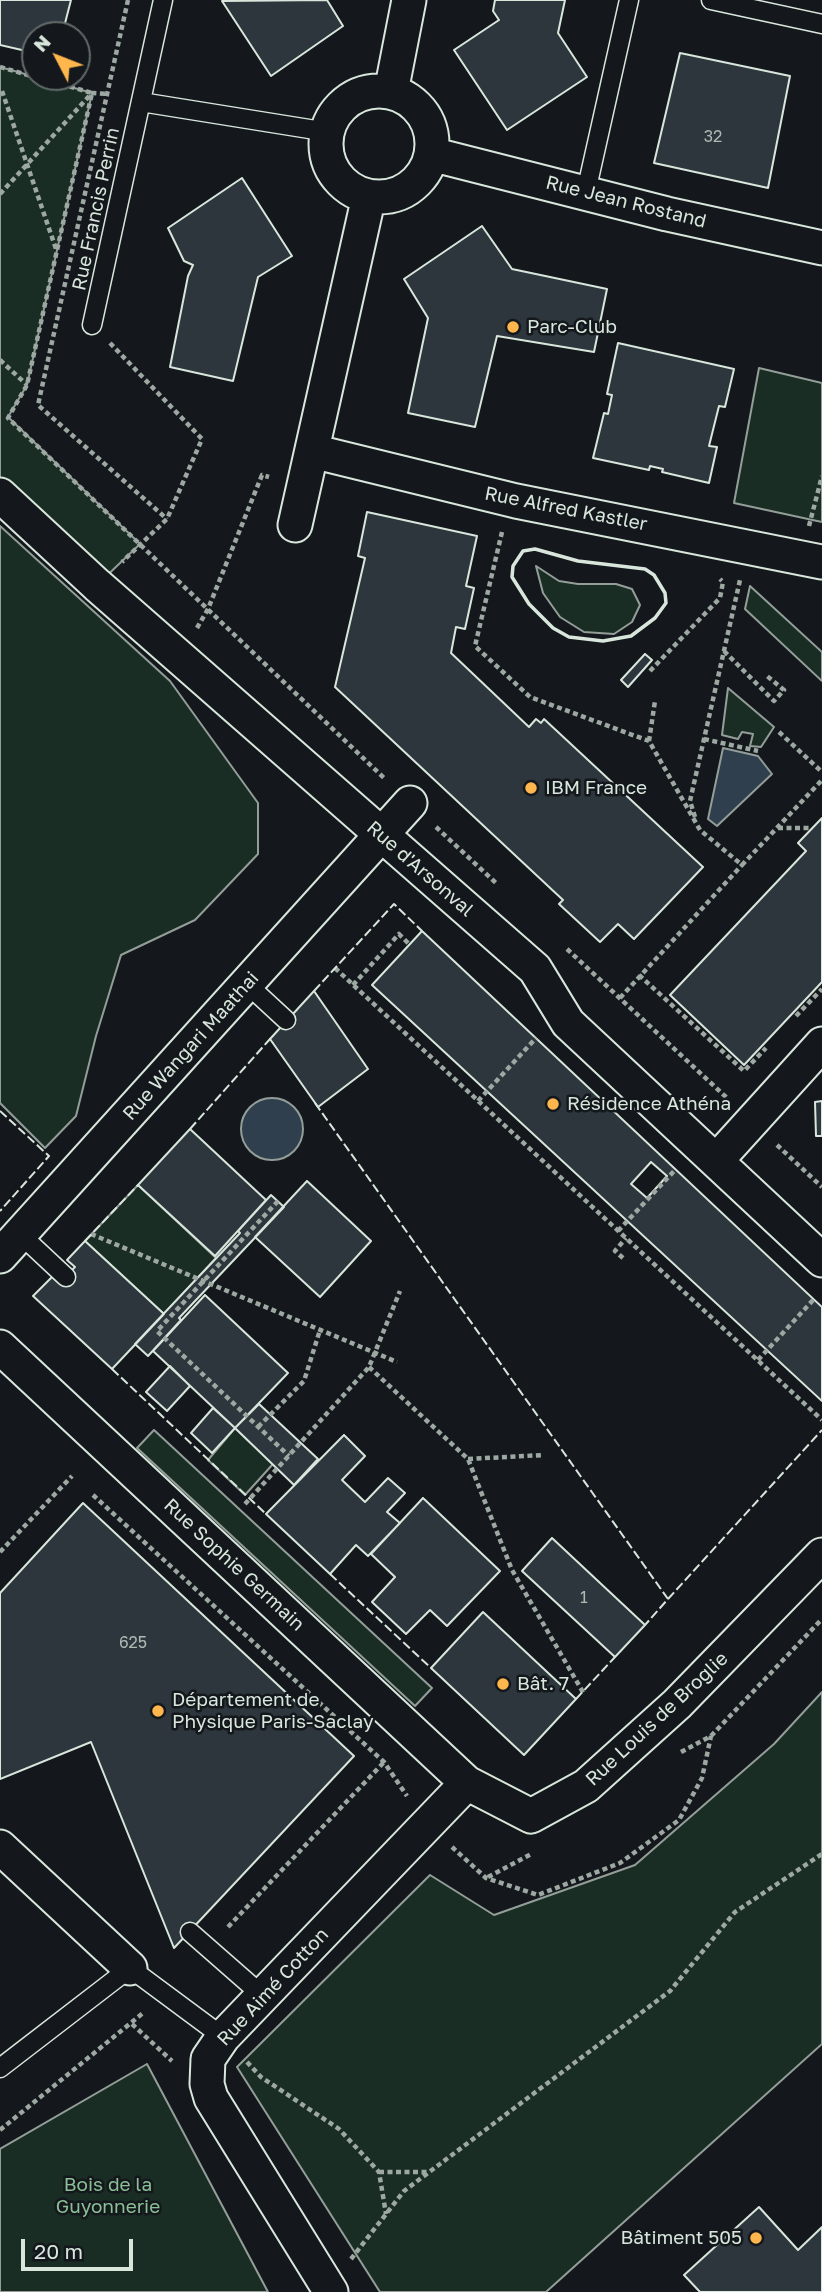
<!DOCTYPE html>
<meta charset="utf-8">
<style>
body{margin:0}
#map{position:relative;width:822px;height:2292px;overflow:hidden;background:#14181c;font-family:"Golos Text",sans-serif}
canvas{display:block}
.north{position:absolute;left:21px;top:21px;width:70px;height:70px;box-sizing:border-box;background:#14181c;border:2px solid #626a69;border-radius:50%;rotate:312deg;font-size:19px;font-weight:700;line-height:28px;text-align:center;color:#d8e6dc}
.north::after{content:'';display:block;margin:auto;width:24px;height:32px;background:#ffb74d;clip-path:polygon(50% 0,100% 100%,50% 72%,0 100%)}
.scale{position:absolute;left:21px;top:2239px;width:112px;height:32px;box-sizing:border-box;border:4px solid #d8e6dc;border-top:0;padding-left:9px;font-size:21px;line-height:24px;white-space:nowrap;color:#d8e6dc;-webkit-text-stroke:5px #14181c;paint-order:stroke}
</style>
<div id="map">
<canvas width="822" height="2292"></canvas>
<div class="north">N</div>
<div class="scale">20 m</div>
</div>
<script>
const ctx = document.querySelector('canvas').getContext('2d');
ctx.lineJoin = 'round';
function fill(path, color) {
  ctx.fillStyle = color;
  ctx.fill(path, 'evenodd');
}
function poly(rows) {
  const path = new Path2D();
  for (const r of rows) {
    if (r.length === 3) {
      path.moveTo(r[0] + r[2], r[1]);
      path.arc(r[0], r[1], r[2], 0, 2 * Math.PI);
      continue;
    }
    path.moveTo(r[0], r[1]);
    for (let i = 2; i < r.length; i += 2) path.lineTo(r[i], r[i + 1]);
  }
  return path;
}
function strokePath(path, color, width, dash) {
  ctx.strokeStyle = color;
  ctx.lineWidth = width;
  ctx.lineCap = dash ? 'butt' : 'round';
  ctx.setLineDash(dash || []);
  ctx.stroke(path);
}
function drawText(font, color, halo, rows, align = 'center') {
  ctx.font = font + ' "Golos Text",sans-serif';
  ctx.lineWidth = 5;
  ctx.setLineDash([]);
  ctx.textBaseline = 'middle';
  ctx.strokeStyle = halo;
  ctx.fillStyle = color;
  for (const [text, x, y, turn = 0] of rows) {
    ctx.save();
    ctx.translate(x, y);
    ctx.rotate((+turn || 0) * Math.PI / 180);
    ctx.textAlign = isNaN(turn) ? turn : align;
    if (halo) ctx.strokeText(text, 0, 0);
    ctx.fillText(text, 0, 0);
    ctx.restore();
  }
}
const green = poly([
 [0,67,92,93,27,385,8,417,140,544,97,585,0,495,0,67],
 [759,368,822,383,822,522,734,503,759,368],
 [0,526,170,681,258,803,258,854,195,920,121,955,96,1036,76,1116,45,1148,0,1103,0,526],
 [536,566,559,581,578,584,616,584,632,589,640,605,632,622,614,634,584,632,560,617,543,593,536,566],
 [750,586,822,652,822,681,745,609,750,586],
 [728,688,774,727,761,747,750,746,753,734,742,732,738,739,722,735,728,688],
 [138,1185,216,1258,164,1314,85,1241,138,1185],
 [235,1428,273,1464,245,1495,208,1460,235,1428],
 [154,1430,432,1688,415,1706,137,1448,154,1430],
 [822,1692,822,2044,546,2292,380,2292,237,2067,430,1875,494,1915,635,1865,774,1744,822,1692],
 [147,2064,268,2292,0,2292,0,2149,147,2064]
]);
const water = poly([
 [723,748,758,756,772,774,717,826,708,819,723,748],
 [272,1129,31]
]);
const building = poly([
 [0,0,71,0,62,35,35,35,35,53,0,45,0,0],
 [327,0,343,26,271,76,222,1,327,0],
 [495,0,565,0,558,33,587,77,507,130,454,50,499,20,493,11,495,0],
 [680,53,790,76,768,188,654,163,680,53],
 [242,178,292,256,258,277,233,381,170,367,188,276,193,265,184,261,168,228,242,178],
 [482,226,512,269,607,289,594,352,497,336,475,427,408,413,428,318,404,279,482,226],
 [618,343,734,369,725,407,719,406,709,446,717,447,709,483,662,472,663,469,650,466,649,470,593,458,604,413,608,414,612,395,607,394,618,343],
 [367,512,477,536,466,586,474,588,465,629,456,627,451,653,529,727,536,719,541,723,544,719,703,867,634,939,618,924,600,942,559,904,563,900,335,687,365,558,358,556,367,512],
 [645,654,652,660,628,687,621,680,645,654],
 [822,818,822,982,744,1065,670,995,806,851,798,843,822,818],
 [422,931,822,1307,822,1401,372,985,422,931],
 [314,991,368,1069,318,1107,270,1039,314,991],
 [822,1101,822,1136,816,1136,815,1102,822,1101],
 [190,1129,266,1200,215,1256,138,1185,190,1129],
 [651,1162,667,1176,647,1198,631,1184,651,1162],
 [307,1181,371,1241,320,1297,255,1237,307,1181],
 [271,1195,284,1207,179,1318,181,1320,148,1356,135,1344,240,1233,238,1231,271,1195],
 [85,1241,164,1314,112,1369,33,1296,52,1277,59,1283,75,1267,67,1260,85,1241],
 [205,1295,288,1373,235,1428,153,1351,205,1295],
 [170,1366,190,1386,167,1411,146,1392,170,1366],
 [259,1404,318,1459,294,1485,235,1428,259,1404],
 [213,1408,235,1428,212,1453,191,1433,213,1408],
 [344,1435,365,1456,342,1480,365,1502,388,1478,405,1493,387,1512,400,1523,368,1556,356,1545,330,1574,266,1514,344,1435],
 [423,1498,500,1571,447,1626,430,1610,406,1634,372,1602,395,1577,371,1554,423,1498],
 [83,1503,354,1756,174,1948,91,1742,0,1779,0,1593,83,1503],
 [552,1538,645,1625,615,1657,522,1571,552,1538],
 [483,1612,576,1699,524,1755,431,1668,483,1612],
 [759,2207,798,2250,822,2227,822,2292,700,2292,684,2275,759,2207]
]);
const path = poly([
 [128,0,38,405,167,519],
 [0,67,35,77],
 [37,77,92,93,27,385,8,418,384,778],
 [2,91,56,249],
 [0,194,92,93,108,94],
 [110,343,202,439,167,519,122,562],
 [0,360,27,385],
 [809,526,822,476],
 [502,532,475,646,530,697,649,741,700,830,742,865,822,780],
 [197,628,208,609,262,475,269,477],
 [724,651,774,701,784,690,767,676],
 [650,671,720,598,723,582,720,579],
 [779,732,822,772],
 [704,739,758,751],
 [649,741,655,701],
 [695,817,690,801,740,580],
 [436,827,497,884],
 [778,828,812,828],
 [567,949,727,1098],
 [335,968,822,1420],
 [639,975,744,1071,766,1048],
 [353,985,399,934,410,945],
 [620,998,742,865],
 [796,1016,822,989],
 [478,1101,536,1038],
 [777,1145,822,1187],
 [278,1201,157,1331,289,1456],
 [618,1231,675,1170],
 [91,1234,397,1362],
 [623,1258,615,1251,626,1238],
 [758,1360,814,1299],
 [369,1367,468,1459,512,1570,584,1694],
 [258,1427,304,1381,320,1330],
 [468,1459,544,1455],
 [93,1495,384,1762,407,1796],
 [245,1504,369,1367,400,1291],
 [0,1552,72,1476],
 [681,1752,711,1736,822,1619],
 [452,1847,486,1878,538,1895,620,1863,679,1820,702,1778,711,1736],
 [488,1877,533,1853],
 [228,1927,385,1761],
 [132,2024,172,2061],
 [247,2062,261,2077,339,2129,379,2172,386,2214],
 [0,2130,143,2013],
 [379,2172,428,2172],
 [351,2259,404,2191,670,1991,735,1912,822,1854]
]);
const lane = poly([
 [711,0,822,24],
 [141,102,328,132],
 [586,192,629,0],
 [92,325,163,0],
 [247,984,286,1020],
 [20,1234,66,1277],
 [190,1932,263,1996],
 [0,2068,130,1968,223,2037]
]);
const street = poly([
 [379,144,53],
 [391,92,409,0],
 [431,154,667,214,822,248],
 [312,451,516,501,822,562],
 [0,495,97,585,535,969,568,1023,822,1260],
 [295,525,369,196],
 [716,1161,822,1044],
 [0,1256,410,803],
 [0,1347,467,1783,531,1816,586,1786,677,1704,822,1555],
 [0,1847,130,1968],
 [331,2292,211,2098,207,2084,208,2059,223,2037,467,1783]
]);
const fence = poly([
 [314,991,394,904,422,931],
 [315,1103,668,1599,645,1625],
 [0,1111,49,1156,0,1211],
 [190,1129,270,1039,273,1043],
 [85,1241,138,1185],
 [112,1369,266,1514],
 [330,1574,431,1668],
 [668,1599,822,1430],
 [576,1699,615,1657]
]);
const wall = poly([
 [535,549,578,561,645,569,654,575,665,593,666,603,655,618,631,636,603,641,569,637,553,628,529,604,512,577,513,566,523,551,535,549]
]);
const markers = [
 [513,327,7,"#ffb74d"],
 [531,788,7,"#ffb74d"],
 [553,1104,7,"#ffb74d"],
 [503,1684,7,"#ffb74d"],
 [158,1711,7,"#ffb74d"],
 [756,2238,7,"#ffb74d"]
];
const numberNames = [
 ["32",713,137],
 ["1",584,1598],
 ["625",133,1643]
];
const streetNames = [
 ["Rue Jean Rostand",626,202,14],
 ["Rue Francis Perrin",96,209,-78],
 ["Rue Alfred Kastler",566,509,11],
 ["Rue d'Arsonval",420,869,41],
 ["Rue Wangari Maathai",191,1046,-48],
 ["Rue Sophie Germain",234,1565,43],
 ["Rue Louis de Broglie",657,1719,-43],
 ["Rue Aimé Cotton",273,1987,-47]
];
const poiNames = [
 ["Parc-Club",527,327],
 ["IBM France",545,788],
 ["Résidence Athéna",567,1104],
 ["Bât. 7",517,1684],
 ["Département de",172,1700],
 ["Physique Paris-Saclay",172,1722],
 ["Bâtiment 505",742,2238,"right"]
];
const parkNames = [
 ["Bois de la",108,2185],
 ["Guyonnerie",108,2207]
];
fill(green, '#1a2d24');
strokePath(green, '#939e99', 2);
fill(water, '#2f3f4d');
strokePath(water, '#939e99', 2);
fill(building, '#2c363c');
strokePath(building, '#d8e6dc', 2);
strokePath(lane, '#d8e6dc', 21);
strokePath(street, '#d8e6dc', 37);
strokePath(path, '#9da8a2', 4.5, [5, 3.5]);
strokePath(lane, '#14181c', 18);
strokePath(street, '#14181c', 33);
strokePath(fence, '#d8e6dc', 2, [9, 3.5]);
strokePath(wall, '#d8e6dc', 3.5);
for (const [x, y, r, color] of markers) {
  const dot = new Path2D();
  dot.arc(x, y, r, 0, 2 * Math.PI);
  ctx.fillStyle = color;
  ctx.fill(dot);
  strokePath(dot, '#14181c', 2.5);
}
drawText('16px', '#adbab4', null, numberNames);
drawText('19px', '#d8e6dc', '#14181c', streetNames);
drawText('19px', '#d8e6dc', '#14181c', poiNames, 'left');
drawText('19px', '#8ac095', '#14181c', parkNames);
</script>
